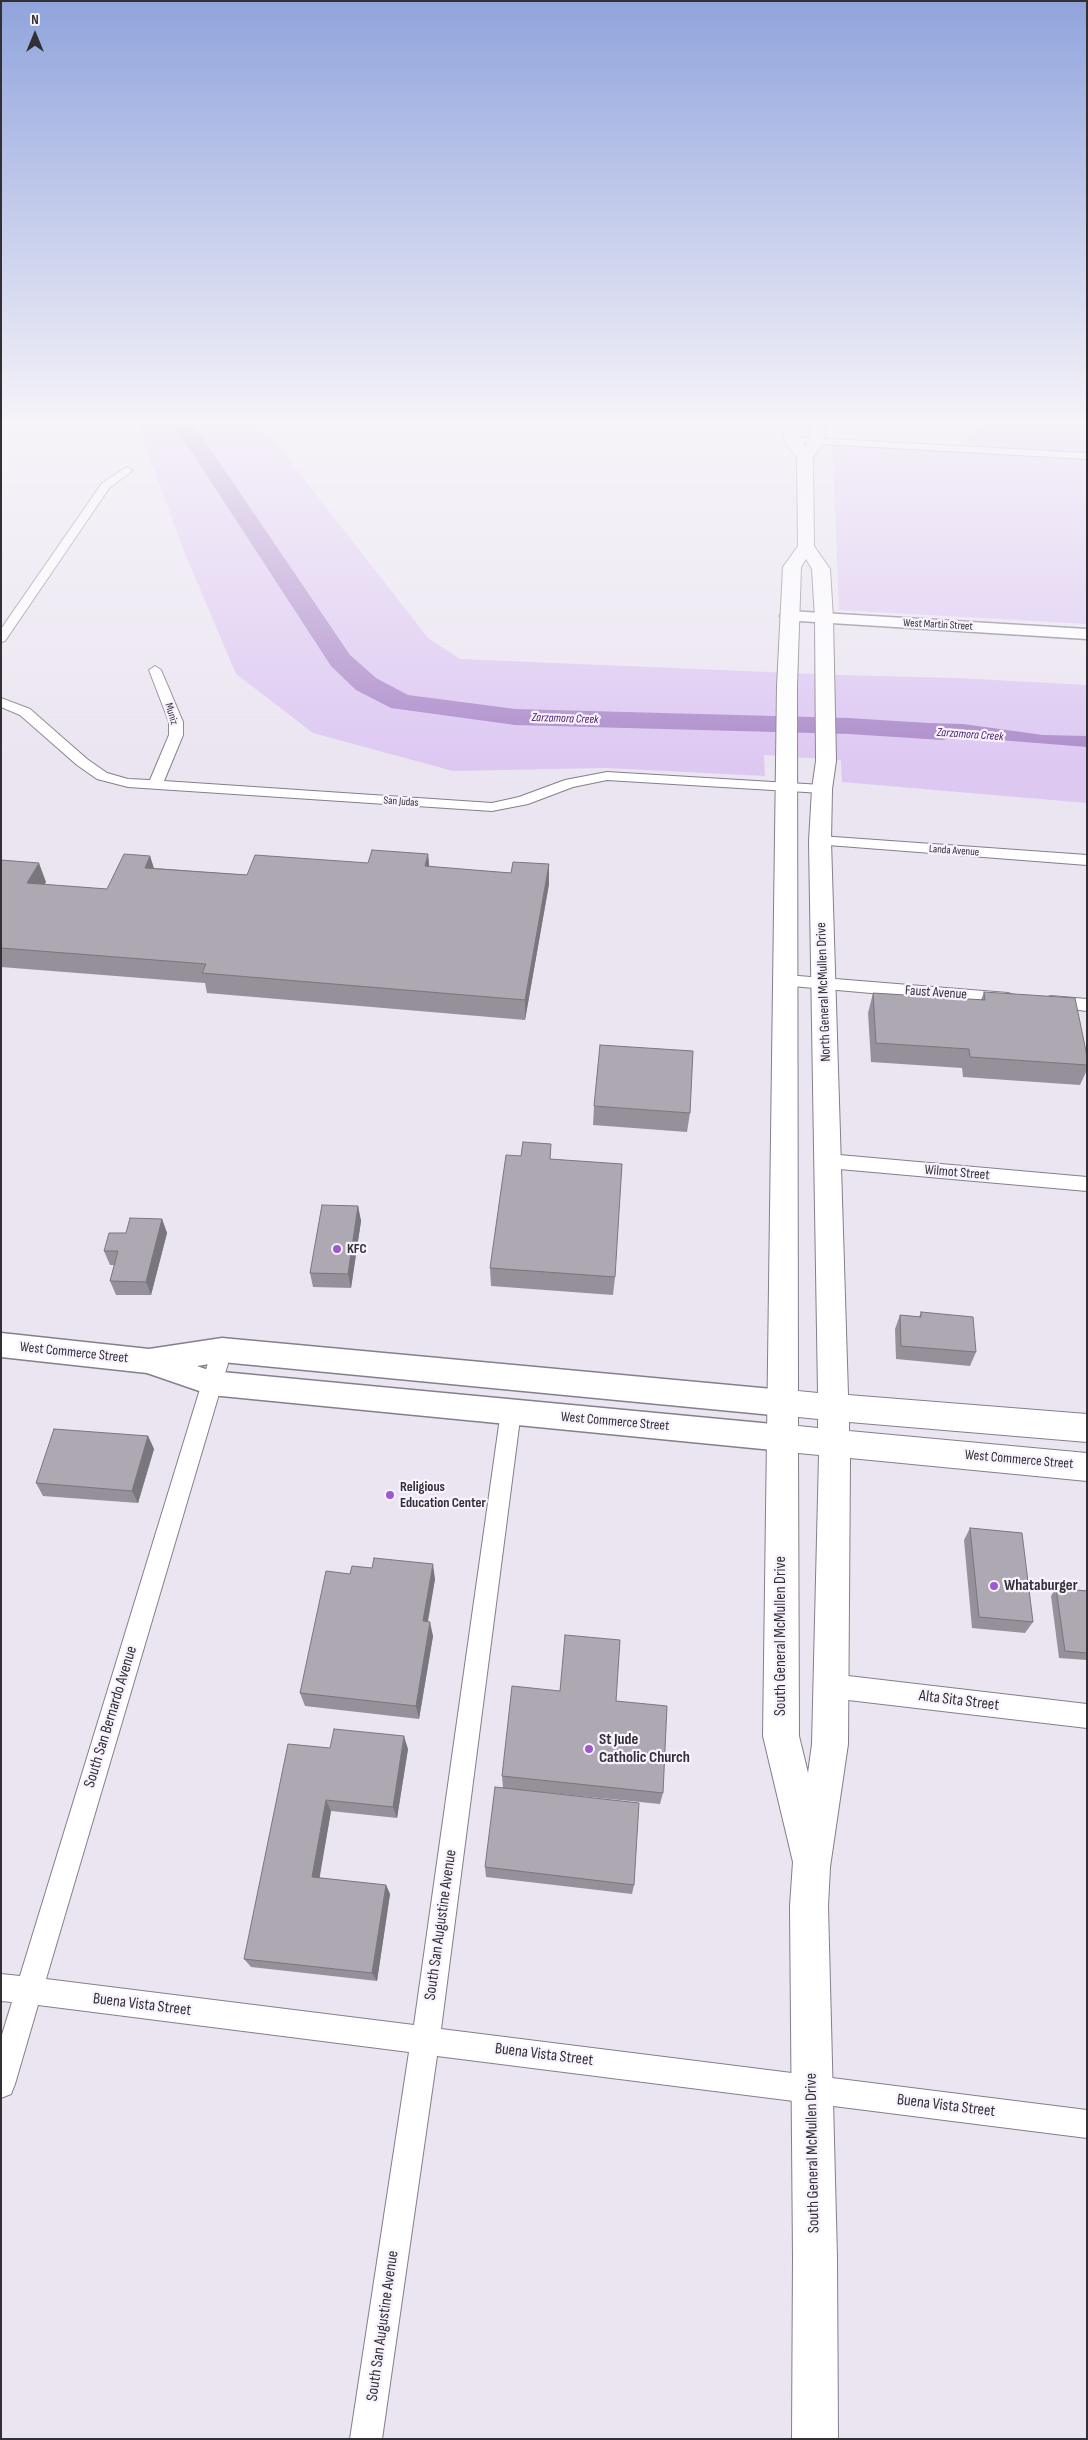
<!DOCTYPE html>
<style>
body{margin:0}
#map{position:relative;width:1088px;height:2440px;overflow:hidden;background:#ebe5f1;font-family:"Sofia Sans Condensed",sans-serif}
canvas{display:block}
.frame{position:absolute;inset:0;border:2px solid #323034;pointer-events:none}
.north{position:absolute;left:10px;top:10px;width:50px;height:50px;-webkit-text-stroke:4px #f8f2fe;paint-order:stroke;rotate:0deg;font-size:14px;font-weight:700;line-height:20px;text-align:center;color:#323034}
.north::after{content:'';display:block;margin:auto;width:18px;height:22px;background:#323034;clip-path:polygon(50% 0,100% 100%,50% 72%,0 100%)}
</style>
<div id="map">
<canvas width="1088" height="2440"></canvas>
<div class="frame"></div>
<div class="north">N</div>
</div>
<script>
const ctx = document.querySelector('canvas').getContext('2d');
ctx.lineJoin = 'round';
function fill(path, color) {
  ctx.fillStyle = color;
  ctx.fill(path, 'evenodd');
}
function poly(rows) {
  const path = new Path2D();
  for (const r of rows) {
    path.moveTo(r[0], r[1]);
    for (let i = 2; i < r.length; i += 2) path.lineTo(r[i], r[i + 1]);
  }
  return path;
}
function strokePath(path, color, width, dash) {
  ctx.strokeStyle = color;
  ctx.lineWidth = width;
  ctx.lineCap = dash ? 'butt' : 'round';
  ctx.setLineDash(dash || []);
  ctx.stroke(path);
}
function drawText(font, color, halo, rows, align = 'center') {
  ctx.font = font + ' "Sofia Sans Condensed",sans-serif';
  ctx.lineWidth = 4.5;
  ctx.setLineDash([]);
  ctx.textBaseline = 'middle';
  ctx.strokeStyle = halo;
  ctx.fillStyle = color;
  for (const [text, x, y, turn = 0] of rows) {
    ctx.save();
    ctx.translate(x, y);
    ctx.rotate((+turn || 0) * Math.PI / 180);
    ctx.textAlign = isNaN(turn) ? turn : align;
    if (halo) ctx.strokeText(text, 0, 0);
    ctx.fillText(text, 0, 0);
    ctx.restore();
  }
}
const green = poly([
 [138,425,255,425,272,438,428,638,460,659,839,675,957,678,1087,685,1087,803,842,782,841,760,764,755,765,776,607,768,453,771,313,733,236,674,183,549],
 [983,425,1087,425,1087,624,839,610,832,439,955,446]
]);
const water = poly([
 [894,722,963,724,1043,735,1087,736,1087,747,999,740,891,735,889,729]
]);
const river = poly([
 [174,425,194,425,350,655,376,678,408,695,515,709,849,718,942,724,952,726,956,732,952,738,942,740,849,734,515,725,391,708,356,690,331,666,174,425]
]);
const street = poly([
 [792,437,1087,453,1087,459,788,442,788,438,792,437],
 [127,467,132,470,131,472,110,487,5,641,1,642,1,629,102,483,127,467],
 [155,666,161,670,183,722,183,735,164,781,492,803,519,797,565,780,607,772,822,785,829,789,822,793,607,780,573,787,528,804,492,811,128,787,97,779,77,765,20,715,1,707,1,698,30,709,87,759,107,773,128,779,150,780,169,735,169,722,149,670,155,666],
 [820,836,1087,855,1087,865,815,844,813,841,820,836],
 [786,975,1008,993,1014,995,1016,999,1014,1003,1008,1005,780,985,778,981,780,977,786,975],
 [1051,996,1087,999,1087,1011,1045,1006,1043,1002,1045,998,1051,996],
 [828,1154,1087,1177,1087,1191,828,1168,822,1166,819,1161,822,1156,828,1154],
 [222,1341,229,1344,232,1350,46,1979,414,2025,501,1411,504,1405,511,1402,518,1405,521,1411,441,2029,1087,2110,1087,2138,437,2056,382,2439,350,2439,409,2052,38,2005,15,2084,11,2094,1,2098,1,2038,12,2002,1,2001,1,1974,20,1976,212,1350,215,1344,222,1341],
 [831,1674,1087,1704,1087,1728,831,1698,823,1694,819,1686,823,1678,831,1674]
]);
const secondary = poly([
 [789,611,1087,629,1087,639,783,620,780,616,783,612,789,611],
 [1,1333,149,1349,222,1338,783,1390,793,1394,797,1403,793,1412,783,1416,222,1362,197,1366,211,1371,783,1425,793,1429,798,1438,793,1447,783,1451,211,1395,147,1373,1,1357,1,1333]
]);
const primary = poly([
 [785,425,799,425,800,440,805,447,808,442,810,425,825,425,824,442,813,458,814,546,830,569,833,618,836,761,832,789,831,841,848,1395,1087,1414,1087,1442,849,1422,849,1431,1087,1453,1087,1481,850,1458,848,1744,830,1867,828,1906,837,2258,838,2439,792,2439,793,2258,790,1906,793,1862,763,1736,777,686,783,567,798,546,797,458,784,440,785,425],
 [806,559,812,569,815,618,816,761,812,789,809,841,818,1393,798,1391,797,686,801,567,806,559],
 [798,1417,818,1419,818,1428,798,1426,798,1417],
 [798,1453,819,1455,812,1744,808,1773,799,1736,798,1453]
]);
const wall = poly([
 [428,854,429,867,511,873,549,864,549,884,525,1020,207,993,205,983,1,967,1,860,46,882,44,885,107,889,150,856,154,868,247,875,368,863],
 [984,992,1087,1056,1087,1070,1080,1085,963,1077,962,1068,871,1062,868,1013,873,993,981,1000],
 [594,1106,690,1113,687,1132,593,1125],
 [551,1159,615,1277,613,1295,491,1286,490,1268],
 [358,1206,361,1221,351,1288,313,1287,310,1273],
 [162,1219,167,1233,151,1295,116,1295,110,1281,114,1265,110,1265,104,1251,126,1233],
 [921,1312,976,1352,970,1366,896,1359,895,1329,900,1315,919,1317],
 [148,1436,154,1449,138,1503,43,1496,36,1483],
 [970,1528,1033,1622,1025,1633,972,1628,964,1540],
 [350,1574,435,1579,428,1622,433,1636,419,1719,305,1706,300,1693],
 [1056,1588,1087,1591,1087,1660,1059,1658,1051,1596],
 [616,1701,663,1793,660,1804,520,1790,634,1885,632,1894,486,1877,485,1867,503,1788,502,1776],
 [330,1748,408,1749,397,1818,331,1811,319,1878,386,1885,390,1894,377,1981,251,1967,244,1959]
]);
const shadedWall = poly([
 [428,854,430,873,425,866],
 [150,856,156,876,145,868],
 [39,863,46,882,34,903,27,883],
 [549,864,549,884,525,1020,525,1000],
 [358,1206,361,1221,351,1288,348,1274],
 [162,1219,167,1233,151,1295,146,1282],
 [148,1436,154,1449,138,1503,132,1491],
 [433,1564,435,1579,425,1635,423,1621],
 [430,1622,433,1636,419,1719,416,1706],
 [404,1736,408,1749,397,1818,393,1807],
 [326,1800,331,1811,318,1887,312,1877],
 [386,1885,390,1894,377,1981,372,1973]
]);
const building = poly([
 [372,850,428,854,425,866,511,873,513,862,549,864,525,1000,202,973,206,964,1,948,1,860,39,863,27,883,107,889,124,854,150,856,145,868,247,875,255,855,368,863,372,850],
 [984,992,1075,998,1087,1056,1087,1065,970,1057,969,1049,876,1043,873,993,985,1000,984,992],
 [600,1045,693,1051,690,1113,594,1106,600,1045],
 [523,1142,551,1144,550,1159,622,1164,615,1277,490,1268,506,1155,521,1156,523,1142],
 [322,1205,358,1206,348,1274,310,1273,322,1205],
 [130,1218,162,1219,146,1282,110,1281,118,1251,104,1251,109,1233,126,1233,130,1218],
 [921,1312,973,1317,976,1352,901,1346,900,1315,921,1317,921,1312],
 [54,1429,148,1436,132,1491,36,1483,54,1429],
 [970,1528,1022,1533,1033,1622,979,1617,970,1528],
 [374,1558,433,1564,423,1621,430,1622,416,1706,300,1693,326,1571,350,1574,352,1566,372,1568,374,1558],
 [1056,1588,1087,1591,1087,1653,1065,1651,1056,1588],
 [565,1635,620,1640,616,1701,667,1706,663,1793,502,1776,512,1686,560,1691,565,1635],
 [334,1729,404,1736,393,1807,326,1800,312,1877,386,1885,372,1973,244,1959,288,1744,330,1748,334,1729],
 [495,1787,639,1803,634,1885,485,1867,495,1787]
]);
const markers = [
 [337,1249,5,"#9d5acf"],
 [390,1495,5,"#9d5acf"],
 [994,1586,5,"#9d5acf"],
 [589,1749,5,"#9d5acf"]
];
const farStreetnames = [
 ["West Martin Street",938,625,3],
 ["Muniz",171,714,73],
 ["San Judas",401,802,4],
 ["Landa Avenue",954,851,4]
];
const farWaternames = [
 ["Zarzamora Creek",565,719,2],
 ["Zarzamora Creek",970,735,4]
];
const streetNames = [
 ["North General McMullen Drive",824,992,-92],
 ["Faust Avenue",936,993,4],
 ["Wilmot Street",957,1173,5],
 ["West Commerce Street",74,1353,6],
 ["West Commerce Street",615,1422,5],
 ["West Commerce Street",1019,1460,5]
];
const poiNames = [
 ["KFC",347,1249],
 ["Religious",400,1487],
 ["Education Center",400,1503]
];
const nearPoinames = [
 ["Whataburger",1004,1586],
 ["St Jude",599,1740],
 ["Catholic Church",599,1758]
];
const nearStreetnames = [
 ["South General McMullen Drive",781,1636,-90],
 ["Alta Sita Street",959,1701,7],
 ["South San Bernardo Avenue",111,1717,-73],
 ["South San Augustine Avenue",441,1925,-82],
 ["Buena Vista Street",142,2005,7],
 ["Buena Vista Street",544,2055,7],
 ["Buena Vista Street",946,2106,7],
 ["South General McMullen Drive",813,2153,-91],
 ["South San Augustine Avenue",383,2326,-82]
];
fill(green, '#ddc8f2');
fill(water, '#ac8bca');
fill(river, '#ac8bca');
strokePath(street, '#847f8a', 2);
strokePath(secondary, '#847f8a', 3);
strokePath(primary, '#847f8a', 2);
fill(street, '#fff');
fill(secondary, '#fff');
fill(primary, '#fff');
fill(wall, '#959099');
fill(shadedWall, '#79767d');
fill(building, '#ada8b2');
strokePath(building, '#79767d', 1);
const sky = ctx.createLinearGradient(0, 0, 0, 766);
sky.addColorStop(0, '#90a4dc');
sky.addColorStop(0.55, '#f6f3f9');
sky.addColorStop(1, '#f6f3f900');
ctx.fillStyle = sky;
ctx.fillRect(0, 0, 1088, 766);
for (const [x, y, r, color] of markers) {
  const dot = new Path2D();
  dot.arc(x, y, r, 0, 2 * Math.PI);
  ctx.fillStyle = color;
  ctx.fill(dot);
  strokePath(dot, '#f8f2fe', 2);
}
drawText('11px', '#323034', '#f8f2fe', farStreetnames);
drawText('italic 12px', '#461965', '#f8f2fe', farWaternames);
drawText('14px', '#323034', '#f8f2fe', streetNames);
drawText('bold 14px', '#323034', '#f8f2fe', poiNames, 'left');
drawText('bold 16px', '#323034', '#f8f2fe', nearPoinames, 'left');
drawText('16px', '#323034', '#f8f2fe', nearStreetnames);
</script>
